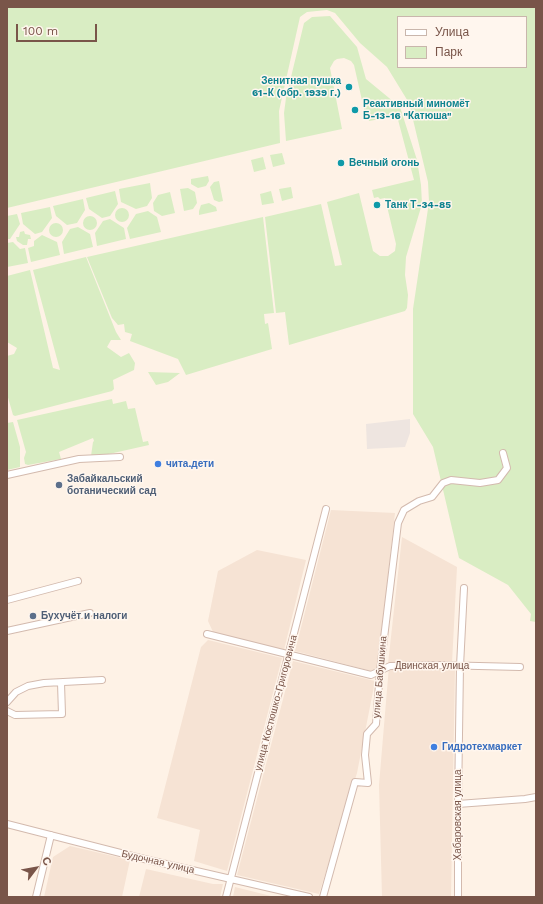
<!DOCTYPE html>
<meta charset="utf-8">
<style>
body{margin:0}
#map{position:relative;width:543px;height:904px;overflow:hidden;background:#fef2e6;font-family:"Work Sans",sans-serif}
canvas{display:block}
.frame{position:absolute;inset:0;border:8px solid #795549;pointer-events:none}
.legend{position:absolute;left:397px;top:16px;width:130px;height:52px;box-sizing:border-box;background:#fff6ee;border:1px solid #c9b6ac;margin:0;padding:5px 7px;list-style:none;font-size:12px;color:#795549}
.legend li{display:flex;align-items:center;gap:8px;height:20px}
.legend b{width:20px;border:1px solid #c9b6ac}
.north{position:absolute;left:16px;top:848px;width:40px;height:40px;-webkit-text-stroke:3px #fff6ee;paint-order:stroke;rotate:58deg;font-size:11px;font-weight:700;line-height:16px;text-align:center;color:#795549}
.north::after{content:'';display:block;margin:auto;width:14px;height:18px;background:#795549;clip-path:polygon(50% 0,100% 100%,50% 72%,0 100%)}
.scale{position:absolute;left:16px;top:24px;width:81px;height:18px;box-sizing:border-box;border:2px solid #795549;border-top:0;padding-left:5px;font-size:12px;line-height:14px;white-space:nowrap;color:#795549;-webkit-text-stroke:3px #fff6ee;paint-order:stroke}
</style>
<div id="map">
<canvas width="543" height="904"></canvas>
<div class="frame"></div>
<ul class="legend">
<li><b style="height:5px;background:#fff"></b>Улица</li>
<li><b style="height:11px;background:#d9edc3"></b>Парк</li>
</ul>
<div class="north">С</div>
<div class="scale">100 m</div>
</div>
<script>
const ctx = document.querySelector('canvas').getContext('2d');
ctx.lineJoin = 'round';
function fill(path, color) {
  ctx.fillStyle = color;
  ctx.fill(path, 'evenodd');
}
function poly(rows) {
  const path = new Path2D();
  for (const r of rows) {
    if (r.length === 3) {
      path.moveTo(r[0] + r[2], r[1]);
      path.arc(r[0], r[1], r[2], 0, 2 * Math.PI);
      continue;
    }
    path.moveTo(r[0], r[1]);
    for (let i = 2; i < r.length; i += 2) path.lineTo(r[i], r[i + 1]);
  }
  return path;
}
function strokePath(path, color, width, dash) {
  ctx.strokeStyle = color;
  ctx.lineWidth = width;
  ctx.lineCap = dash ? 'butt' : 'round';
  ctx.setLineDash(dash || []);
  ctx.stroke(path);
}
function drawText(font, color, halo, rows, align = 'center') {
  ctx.font = font + ' "Work Sans",sans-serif';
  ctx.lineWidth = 3;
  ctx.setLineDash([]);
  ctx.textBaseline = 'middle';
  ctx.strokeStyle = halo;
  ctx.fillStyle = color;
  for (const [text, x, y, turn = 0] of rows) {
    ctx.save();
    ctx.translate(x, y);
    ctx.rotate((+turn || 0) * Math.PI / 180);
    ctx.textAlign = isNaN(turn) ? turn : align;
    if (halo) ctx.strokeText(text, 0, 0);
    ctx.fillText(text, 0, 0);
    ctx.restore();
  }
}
const residential = poly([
 [331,510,395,513,378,668,371,671,295,651],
 [402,537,457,567,452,663,388,664],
 [257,550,306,560,284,650,213,632,208,621,218,571],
 [208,640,282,658,227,871,194,861,200,830,157,818,201,647],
 [293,661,375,681,357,773,319,894,237,875],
 [389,666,455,668,451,897,382,897,379,785],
 [70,846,130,860,122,897,44,897,53,857],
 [146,869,213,884,223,884,220,897,139,897],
 [235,887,275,897,276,897,233,897]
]);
const industrial = poly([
 [410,419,410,433,405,447,367,449,366,424]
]);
const green = poly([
 [7,7,536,7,536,622,530,621,531,614,508,585,459,558,433,447,413,414,413,309,429,202,428,182,409,103,387,67,360,43,335,13,327,10,307,12,300,17,279,111,280,143,7,208],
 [398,17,526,17,526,67,398,67],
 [330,16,357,47,366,79,400,107,417,160,421,185,422,204,406,257,405,275,408,295,407,308,405,311,289,345,285,312,276,313,265,217,321,204,335,266,342,265,327,202,359,193,373,251,380,256,388,256,395,251,396,244,385,198,380,199,378,197,374,198,372,190,414,180,397,116,369,121,368,118,366,118,354,65,351,61,344,58,337,59,334,61,330,68,342,129,286,141,284,113,286,98,304,23,312,17],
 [282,153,285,164,273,167,270,155],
 [263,157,266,169,254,172,251,160],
 [208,176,209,181,206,186,198,188,191,184,191,179],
 [219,181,223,201,219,202,214,200,210,187,214,182],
 [150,183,152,198,147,206,136,209,121,202,119,189],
 [291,187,293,198,282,201,279,189],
 [188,188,195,192,197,203,193,209,184,211,180,189],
 [115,191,118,204,110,216,102,218,89,209,86,198],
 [271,191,274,203,262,205,260,194],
 [170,192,175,213,162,216,154,211,153,203,158,195],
 [83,199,85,210,77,223,67,225,56,216,53,206],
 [209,203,216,207,217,211,199,215,199,211,201,205],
 [50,207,52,218,42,232,35,234,23,224,21,213],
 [122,215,7],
 [148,211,157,217,161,232,130,239,127,228,136,214],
 [17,214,20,224,10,239,7,239,7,216],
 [90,223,7],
 [263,217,274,313,264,314,265,324,268,323,272,349,186,375,178,359,130,341,132,334,125,332,124,324,118,325,112,318,87,257],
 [110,219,124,228,126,239,97,246,95,233,103,221],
 [56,230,7],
 [78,227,90,234,93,247,64,254,62,242,70,229],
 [24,231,25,234,30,235,31,239,28,239,27,245,23,245,17,241,16,237,19,237,20,232],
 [42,235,57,242,60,255,31,262,28,248,34,246,34,241],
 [13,242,20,249,25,248,28,263,7,267,7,243],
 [86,257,116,332,121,340,111,340,107,347,121,357,129,353,135,363,134,370,113,380,114,389,112,391,15,416,13,415,7,394,7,356,14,354,17,348,7,342,7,276,30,270,53,368,60,370,33,270],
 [148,372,180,373,168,382,156,385],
 [112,399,113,404,126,401,128,409,135,408,143,442,148,441,149,445,100,456,91,456,93,442,94,441,93,438,59,452,61,459,28,465,25,464,24,458,26,452,17,420],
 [13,422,20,447,20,467,7,470,7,423]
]);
const street = poly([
 [7,475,79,459,120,457],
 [7,600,78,581],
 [7,631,90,613],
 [207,634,371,675,390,666,438,665,520,667],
 [7,702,16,692,28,686,44,683,102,680],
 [7,711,15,715,62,714,61,683],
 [458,804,525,799,536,797],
 [7,824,140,858,309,897],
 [36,897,51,835],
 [226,897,326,509],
 [323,897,355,782,368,783,365,755,367,734,376,724,380,671,398,523,404,510,419,501,432,497,443,483,451,480,480,483,498,480,507,468,503,453],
 [458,897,458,804,460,666,464,588]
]);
const markers = [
 [349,87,4,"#0f9aa8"],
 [355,110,4,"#0f9aa8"],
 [341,163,4,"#0f9aa8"],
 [377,205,4,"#0f9aa8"],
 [158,464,4,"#3f7fe0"],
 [59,485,4,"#5c6f8a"],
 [33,616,4,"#5c6f8a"],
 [434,747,4,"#3f7fe0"]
];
const cultureNames = [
 ["Зенитная пушка",341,81,"right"],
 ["61-К (обр. 1939 г.)",341,93,"right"],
 ["Реактивный миномёт",363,104],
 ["Б-13-16 \"Катюша\"",363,116],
 ["Вечный огонь",349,163],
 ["Танк Т-34-85",385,205]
];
const shopNames = [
 ["чита.дети",166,464],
 ["Гидротехмаркет",442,747]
];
const serviceNames = [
 ["Забайкальский",67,479],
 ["ботанический сад",67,491],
 ["Бухучёт и налоги",41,616]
];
const streetNames = [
 ["Двинская улица",432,666],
 ["улица Бабушкина",380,677,-85],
 ["улица Костюшко-Григоровича",276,703,-75],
 ["Хабаровская улица",458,815,-90],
 ["Будочная улица",158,862,13]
];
fill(residential, '#f6e3d4');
fill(industrial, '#eee5e0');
fill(green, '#d9edc3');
strokePath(street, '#d3baae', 8);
strokePath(street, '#fff', 6);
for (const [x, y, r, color] of markers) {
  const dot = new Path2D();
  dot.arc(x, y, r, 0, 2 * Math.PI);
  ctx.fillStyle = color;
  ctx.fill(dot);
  strokePath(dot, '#fff6ee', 1.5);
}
drawText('bold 10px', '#0d838f', '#fff6ee', cultureNames, 'left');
drawText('bold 10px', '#366cbe', '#fff6ee', shopNames, 'left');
drawText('bold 10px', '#4e5e75', '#fff6ee', serviceNames, 'left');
drawText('10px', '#795549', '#fff6ee', streetNames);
</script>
